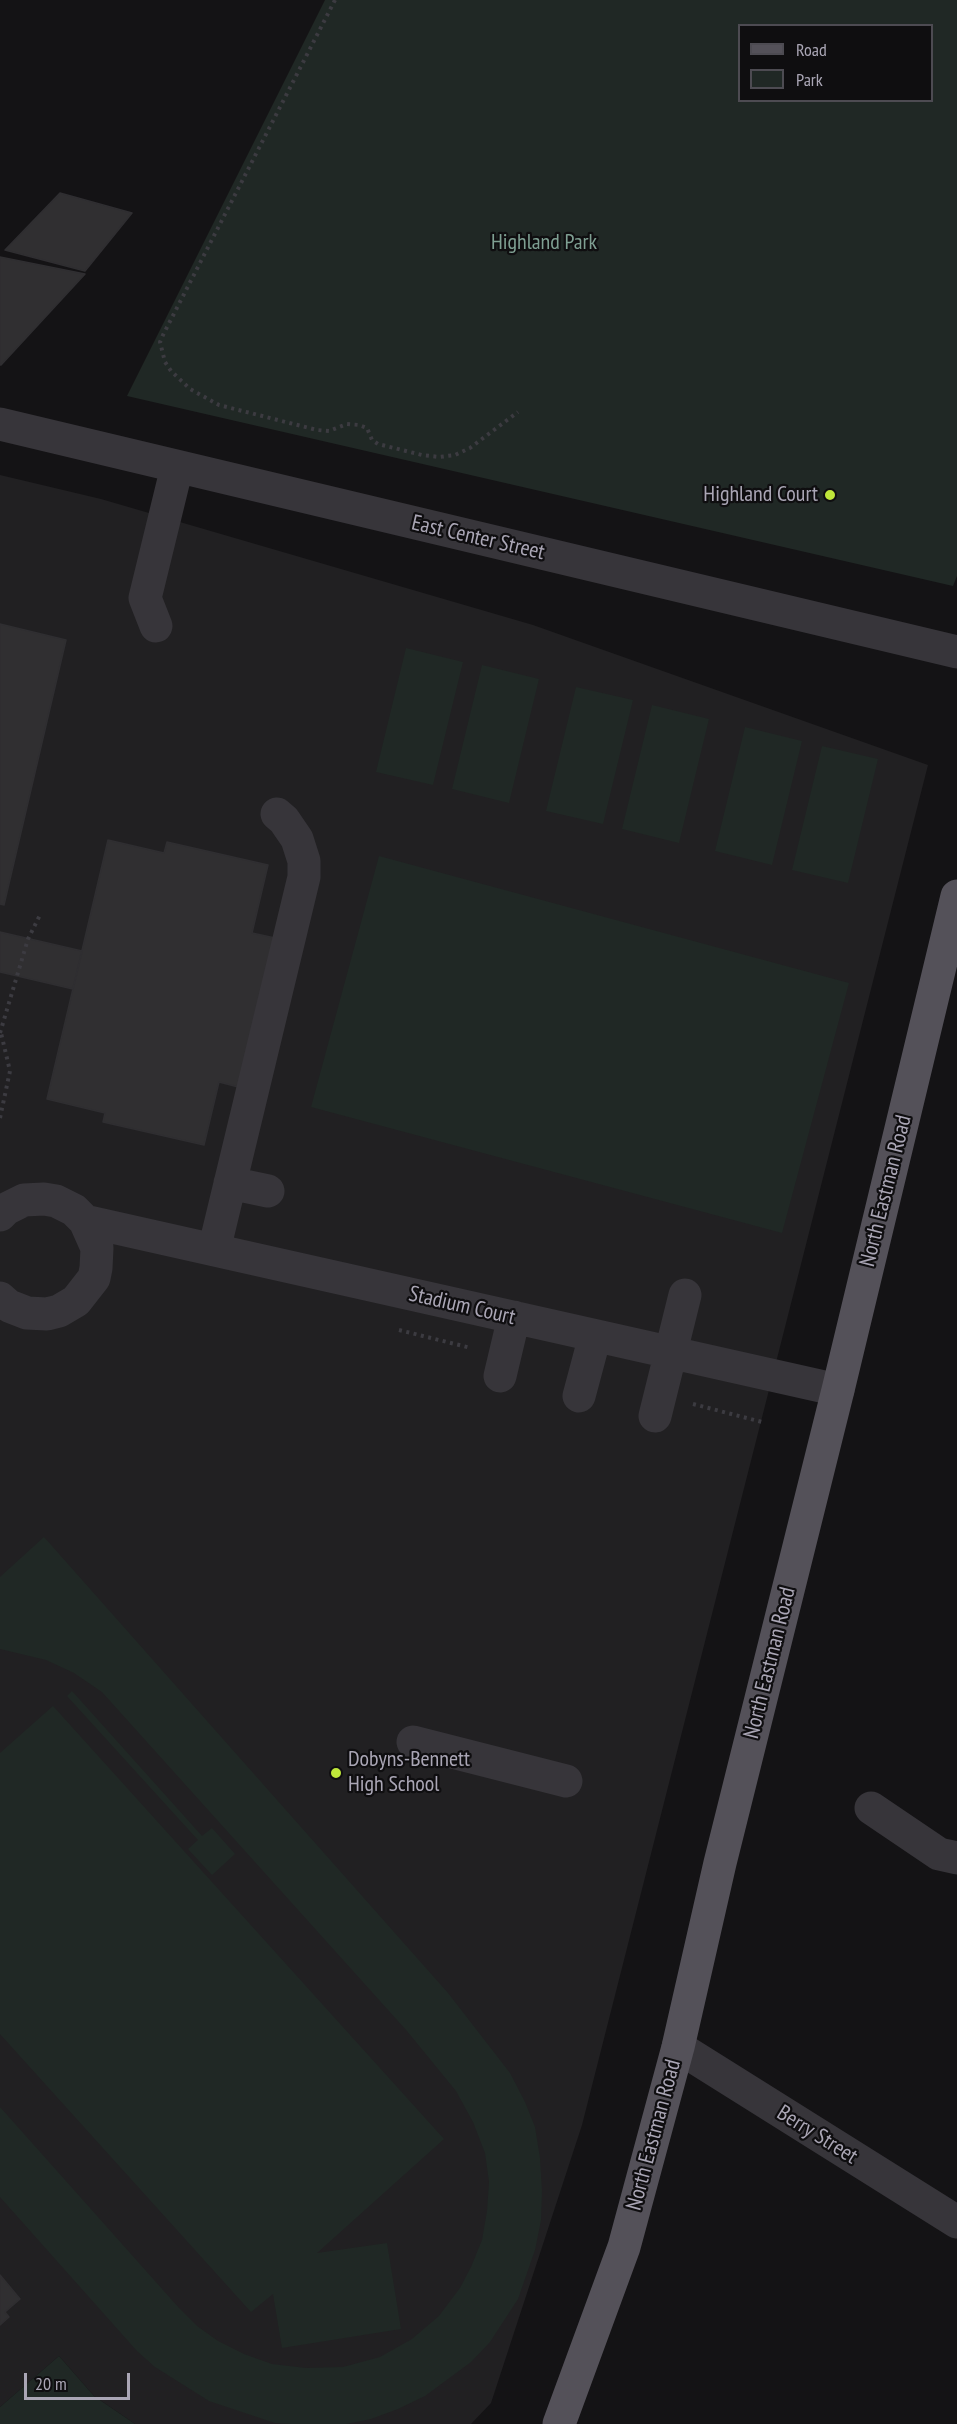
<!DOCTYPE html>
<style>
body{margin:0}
#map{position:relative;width:957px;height:2424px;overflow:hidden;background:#141315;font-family:"PT Sans Narrow",sans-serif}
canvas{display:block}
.legend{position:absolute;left:738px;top:24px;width:195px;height:78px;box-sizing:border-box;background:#0f0e10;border:2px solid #4d4b52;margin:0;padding:8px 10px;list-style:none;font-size:18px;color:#aaa6b5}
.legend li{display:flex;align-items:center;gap:12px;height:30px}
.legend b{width:30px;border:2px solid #4d4b52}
.scale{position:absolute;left:24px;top:2373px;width:106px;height:27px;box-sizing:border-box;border:3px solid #aaa6b5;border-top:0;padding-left:8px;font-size:18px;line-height:21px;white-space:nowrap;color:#aaa6b5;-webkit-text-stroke:4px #0f0e10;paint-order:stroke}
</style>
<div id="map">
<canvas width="957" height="2424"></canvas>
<ul class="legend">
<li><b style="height:8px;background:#545159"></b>Road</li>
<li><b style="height:16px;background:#202825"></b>Park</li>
</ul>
<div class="scale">20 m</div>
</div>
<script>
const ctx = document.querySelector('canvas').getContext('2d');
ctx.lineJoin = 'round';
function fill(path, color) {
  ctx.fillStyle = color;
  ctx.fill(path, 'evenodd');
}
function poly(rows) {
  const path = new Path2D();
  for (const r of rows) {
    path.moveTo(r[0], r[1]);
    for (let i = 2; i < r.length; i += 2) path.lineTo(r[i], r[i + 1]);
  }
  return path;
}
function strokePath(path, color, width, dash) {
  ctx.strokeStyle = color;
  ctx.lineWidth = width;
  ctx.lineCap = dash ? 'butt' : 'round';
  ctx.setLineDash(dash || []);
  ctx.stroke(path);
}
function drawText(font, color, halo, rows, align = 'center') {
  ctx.font = font + ' "PT Sans Narrow",sans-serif';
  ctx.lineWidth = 4.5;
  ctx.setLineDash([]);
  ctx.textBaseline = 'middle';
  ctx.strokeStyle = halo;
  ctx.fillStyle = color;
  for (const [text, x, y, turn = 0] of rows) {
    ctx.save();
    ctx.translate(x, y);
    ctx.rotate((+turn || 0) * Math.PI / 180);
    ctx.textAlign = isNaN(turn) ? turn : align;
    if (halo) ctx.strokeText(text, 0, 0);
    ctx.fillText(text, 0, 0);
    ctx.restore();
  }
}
const built = poly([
 [0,475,101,499,533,625,928,765,582,2125,491,2403,471,2424,135,2424,94,2396,59,2356,0,2407]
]);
const green = poly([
 [325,0,957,0,957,576,953,586,127,396],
 [740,26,932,26,932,100,740,100],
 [406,648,463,662,433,785,376,772],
 [482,665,539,679,509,803,452,789],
 [576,687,633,700,603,824,546,811],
 [652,705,709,719,679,843,622,829],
 [745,727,802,741,772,865,715,851],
 [822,746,878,759,848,883,792,870],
 [379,856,849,983,782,1233,311,1107],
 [44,1537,448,1993,510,2073,525,2102,535,2127,540,2158,542,2191,541,2220,535,2250,518,2299,490,2342,471,2362,425,2396,398,2409,371,2419,346,2424,291,2424,275,2423,209,2401,155,2367,137,2351,0,2197,0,2107,179,2308,197,2326,218,2341,244,2354,272,2364,306,2368,343,2367,380,2357,412,2339,439,2316,460,2288,471,2267,482,2240,487,2211,489,2182,485,2153,473,2122,456,2091,407,2031,102,1692,74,1673,46,1660,0,1649,0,1577],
 [72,1691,202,1836,212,1828,235,1854,212,1875,188,1849,198,1840,67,1696],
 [53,1706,444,2139,317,2253,387,2243,401,2329,282,2348,273,2294,251,2312,0,2034,0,1753],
 [59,2356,94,2396,135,2424,0,2424,0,2407]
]);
const building = poly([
 [60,193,132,213,85,271,5,250,60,193],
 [0,257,85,274,1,365,0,365,0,257],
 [0,624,66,640,4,905,0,904,0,624],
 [108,840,164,853,167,842,268,865,252,933,275,938,242,1088,219,1082,204,1145,103,1122,105,1113,47,1099,108,840],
 [0,932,82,951,73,989,0,972,0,932],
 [0,2275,20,2299,5,2312,9,2317,0,2325,0,2275]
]);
const path = poly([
 [335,0,163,335,160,342,165,362,171,371,190,389,219,405,317,430,329,431,347,424,359,425,367,428,372,440,378,444,422,455,439,457,455,455,470,448,518,412],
 [0,1033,28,939,41,913],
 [0,1118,10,1071,1,1033],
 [399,1330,471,1348],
 [693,1404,762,1422]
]);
const minor = poly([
 [0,424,957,652],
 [156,626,145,598,177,467],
 [230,1183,268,1191],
 [0,1215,6,1209,24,1200,44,1199,56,1201,74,1210,85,1221,97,1248,96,1268,94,1278,76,1301,59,1311,47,1314,27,1313,9,1306,0,1298],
 [85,1221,838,1390],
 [214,1250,304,877,304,861,297,839,284,820,277,814],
 [500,1376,514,1317],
 [579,1396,595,1336],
 [655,1416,685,1295],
 [413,1742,566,1781],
 [871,1808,939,1854,957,1858],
 [678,2047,957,2222]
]);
const major = poly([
 [559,2424,624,2247,678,2047,720,1863,838,1390,957,896]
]);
const markers = [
 [830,495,6,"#bfe73a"],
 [336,1773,6,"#bfe73a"]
];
const parkNames = [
 ["Highland Park",544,243]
];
const poiNames = [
 ["Highland Court",818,495],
 ["Dobyns-Bennett",348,1760,"left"],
 ["High School",348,1785,"left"]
];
const streetNames = [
 ["East Center Street",478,538,13],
 ["North Eastman Road",886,1191,-76],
 ["Stadium Court",462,1306,13],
 ["North Eastman Road",770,1663,-76],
 ["North Eastman Road",654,2135,-75],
 ["Berry Street",817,2135,32]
];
fill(built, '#212022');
fill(green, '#202825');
fill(building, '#302f31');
strokePath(building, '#2f2e31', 1.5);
strokePath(path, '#3c3b41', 4, [3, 4.5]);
strokePath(minor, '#37353a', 33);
strokePath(major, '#545159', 33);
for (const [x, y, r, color] of markers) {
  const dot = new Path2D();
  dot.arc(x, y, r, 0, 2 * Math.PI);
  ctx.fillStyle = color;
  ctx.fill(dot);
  strokePath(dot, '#0f0e10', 2);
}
drawText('22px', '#7e9f92', '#0f0e10', parkNames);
drawText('22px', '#aaa6b5', '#0f0e10', poiNames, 'right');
drawText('22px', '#aaa6b5', '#0f0e10', streetNames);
</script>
